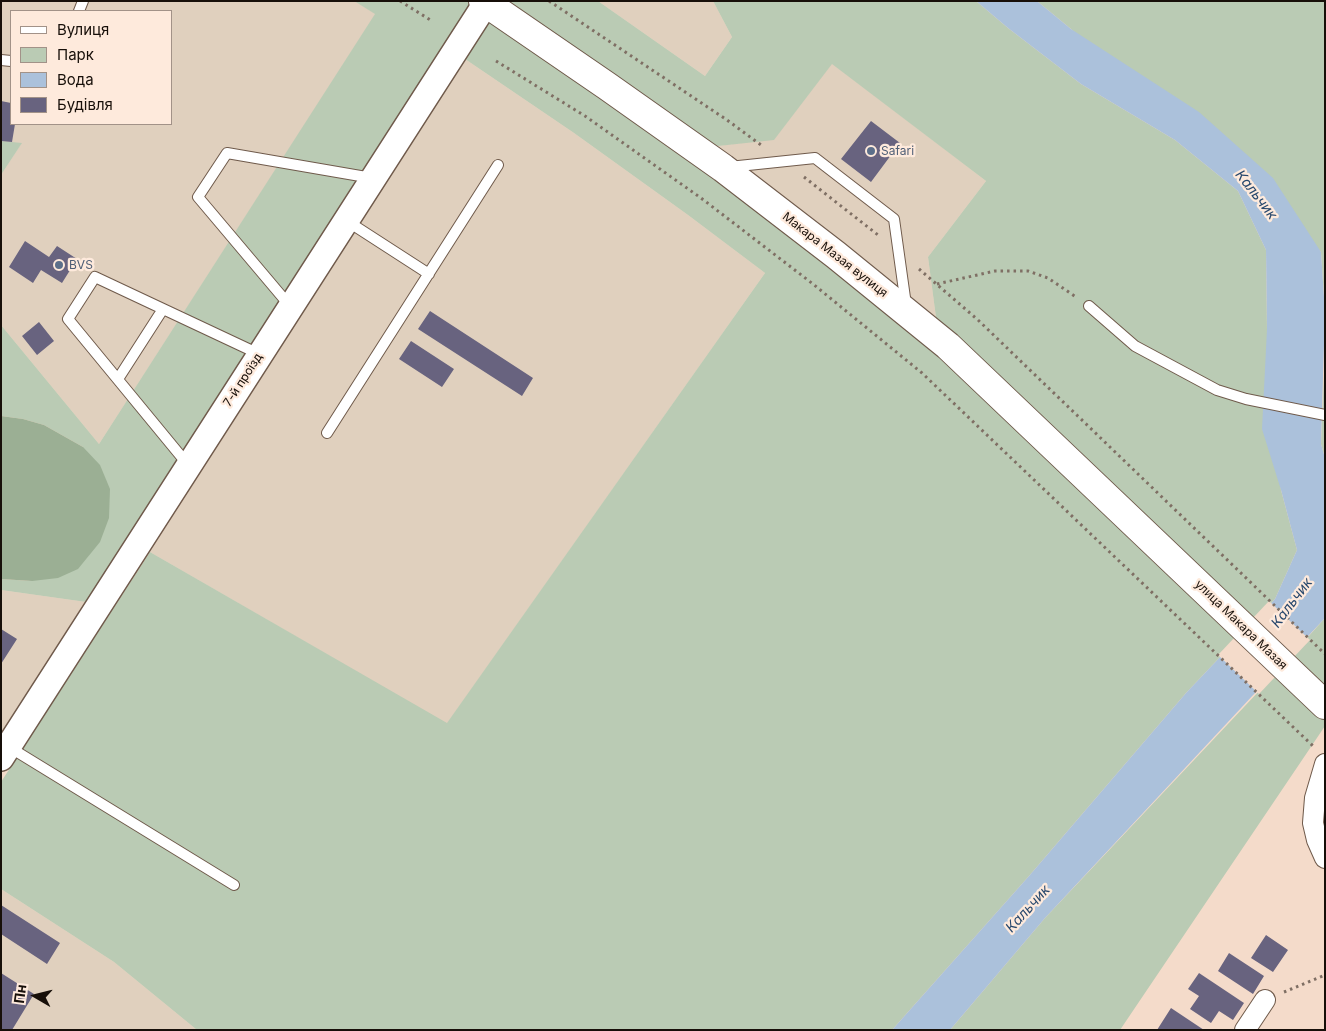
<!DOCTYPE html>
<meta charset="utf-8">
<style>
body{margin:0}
#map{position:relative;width:1326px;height:1031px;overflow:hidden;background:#f4dbca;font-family:Inter,sans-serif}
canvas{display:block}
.frame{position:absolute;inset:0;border:2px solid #170f09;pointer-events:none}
.legend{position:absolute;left:10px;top:10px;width:162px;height:115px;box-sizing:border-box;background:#feeadc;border:1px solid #a29288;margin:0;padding:6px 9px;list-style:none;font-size:15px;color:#170f09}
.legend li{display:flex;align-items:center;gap:10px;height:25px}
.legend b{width:25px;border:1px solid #a29288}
.north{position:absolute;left:10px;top:971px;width:50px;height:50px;-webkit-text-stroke:4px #feeadc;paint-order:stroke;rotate:278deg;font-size:14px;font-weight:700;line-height:20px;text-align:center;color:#170f09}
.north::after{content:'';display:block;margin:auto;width:18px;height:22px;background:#170f09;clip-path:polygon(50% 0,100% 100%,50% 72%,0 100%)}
</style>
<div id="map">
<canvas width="1326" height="1031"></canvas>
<div class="frame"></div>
<ul class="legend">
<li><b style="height:6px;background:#fff"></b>Вулиця</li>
<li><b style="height:14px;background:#bacbb4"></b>Парк</li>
<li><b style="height:14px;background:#abc1db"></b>Вода</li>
<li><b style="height:14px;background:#68637f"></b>Будівля</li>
</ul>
<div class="north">Пн</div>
</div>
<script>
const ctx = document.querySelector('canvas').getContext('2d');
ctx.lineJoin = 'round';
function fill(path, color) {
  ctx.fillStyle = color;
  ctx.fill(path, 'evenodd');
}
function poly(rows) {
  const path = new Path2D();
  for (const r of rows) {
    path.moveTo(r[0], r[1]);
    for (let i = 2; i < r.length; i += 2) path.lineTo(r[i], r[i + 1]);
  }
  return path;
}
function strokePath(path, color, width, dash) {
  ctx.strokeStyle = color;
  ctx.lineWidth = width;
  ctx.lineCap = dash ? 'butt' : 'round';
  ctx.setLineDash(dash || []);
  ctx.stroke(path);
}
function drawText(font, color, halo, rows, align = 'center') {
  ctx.font = font + ' Inter,sans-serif';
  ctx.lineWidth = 4.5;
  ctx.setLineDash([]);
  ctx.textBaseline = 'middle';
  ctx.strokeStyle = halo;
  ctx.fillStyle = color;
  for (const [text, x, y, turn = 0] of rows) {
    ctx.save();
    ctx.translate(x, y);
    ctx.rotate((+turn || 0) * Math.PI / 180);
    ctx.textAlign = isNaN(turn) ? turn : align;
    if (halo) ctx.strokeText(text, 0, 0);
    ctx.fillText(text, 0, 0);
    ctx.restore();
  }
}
const industrial = poly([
 [1,1,354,1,376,14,99,444,1,325,1,175,21,144,1,141],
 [11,11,171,11,171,124,11,124],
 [598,1,713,1,732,37,705,76],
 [465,59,574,133,688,215,765,273,447,724,150,552],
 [832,63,986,181,928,257,937,325,709,147,774,139],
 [1,590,86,602,1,735],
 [1,889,114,962,197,1030,1,1030]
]);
const green = poly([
 [354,1,472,2,86,602,1,590,1,579,32,581,83,447,44,425,23,419,1,416,1,325,99,444,375,14],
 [500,1,598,1,705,76,732,37,713,1,976,1,1008,28,1081,84,1175,140,1238,191,1266,250,1267,329,1281,490,1297,550,1275,599,1252,623,937,325,928,257,986,181,832,64,774,140,709,147],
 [1037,1,1325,1,1325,312,1321,252,1071,29],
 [491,18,718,176,942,353,1240,636,1186,693,1029,876,892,1030,197,1030,114,962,1,889,1,782,150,552,447,723,765,273,688,215,574,133,465,59],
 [1,141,22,143,1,175],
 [1325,350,1325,458,1321,444],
 [1325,618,1325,692,1289,658],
 [1277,672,1325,719,1325,726,1120,1030,950,1030,1045,918]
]);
const forest = poly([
 [1,416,23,419,44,425,83,447,100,465,110,489,109,518,100,542,78,569,58,578,32,581,1,579]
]);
const water = poly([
 [976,1,1037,1,1071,29,1199,112,1273,178,1321,252,1325,312,1321,444,1325,458,1325,618,1045,918,950,1030,892,1030,1029,876,1186,693,1275,599,1297,550,1281,490,1262,429,1267,329,1266,250,1238,191,1175,140,1081,84,1008,28]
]);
const pier = poly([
 [1269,601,1310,640,1259,694,1218,655]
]);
const building = poly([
 [1,101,11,103,11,124,15,124,12,142,1,141],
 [871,121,900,143,871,182,841,159],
 [25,241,49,257,57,246,77,259,62,283,41,270,33,283,9,267],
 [430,311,533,378,522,396,418,329],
 [39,322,54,341,37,355,22,336],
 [411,341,454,369,442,387,399,359],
 [1,629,17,639,1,664],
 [1,905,60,943,47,964,1,934],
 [1266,935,1288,950,1273,972,1251,958],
 [1229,953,1264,976,1253,994,1218,971],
 [1,973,34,994,12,1030,1,1030],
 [1199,973,1244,1003,1233,1020,1219,1011,1211,1023,1190,1009,1199,996,1188,989],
 [1171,1008,1204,1030,1157,1030]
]);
const path = poly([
 [400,1,432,21],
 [549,1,727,120,761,145],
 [496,61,585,116,701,198,813,284,922,373,1313,746],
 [804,177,878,235],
 [919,269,978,320,1325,654],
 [937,284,995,271,1028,271,1048,278,1076,297],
 [1284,992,1325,975]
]);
const service = poly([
 [79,11,83,1],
 [1,60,11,61],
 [729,167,815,158,894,219,906,305],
 [347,221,429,274],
 [290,306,198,197,227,153,372,178],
 [1089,306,1135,346,1217,390,1246,399,1325,415],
 [118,379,163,309],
 [327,433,498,165],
 [189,466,68,319,95,277,259,354],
 [9,747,234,885]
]);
const minor = poly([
 [1325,764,1315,798,1313,823,1317,840,1325,858],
 [1245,1030,1265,1000]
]);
const tertiary = poly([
 [1,758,486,3]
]);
const secondary = poly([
 [483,1,607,86,723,168,836,255,948,346,1325,705]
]);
const markers = [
 [871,151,5,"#5c6f8a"],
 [59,265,5,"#5c6f8a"]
];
const serviceNames = [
 ["Safari",881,151],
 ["BVS",69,265]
];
const streetNames = [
 ["Макара Мазая вулиця",835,255,38],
 ["7-й проїзд",243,380,-57],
 ["улица Макара Мазая",1241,625,44]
];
const waterNames = [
 ["Кальчик",1256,195,52],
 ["Кальчик",1292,603,-53],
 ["Кальчик",1028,909,-48]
];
fill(industrial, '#e0d0be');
fill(green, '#bacbb4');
fill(forest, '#9baf94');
fill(water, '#abc1db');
fill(pier, '#f4dbca');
fill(building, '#68637f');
strokePath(service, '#6f5a4b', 12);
strokePath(minor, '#6f5a4b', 22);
strokePath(tertiary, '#6f5a4b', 28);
strokePath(secondary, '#6f5a4b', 30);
strokePath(path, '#7f6f64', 3, [2.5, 4]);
strokePath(service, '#fff', 10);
strokePath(minor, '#fff', 20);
strokePath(tertiary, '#fff', 25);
strokePath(secondary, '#fff', 28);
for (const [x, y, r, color] of markers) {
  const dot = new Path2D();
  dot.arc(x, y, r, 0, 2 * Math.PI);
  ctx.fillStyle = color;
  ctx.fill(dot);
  strokePath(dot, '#feeadc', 2);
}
drawText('12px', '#4e5e75', '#feeadc', serviceNames, 'left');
drawText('12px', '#170f09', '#feeadc', streetNames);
drawText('italic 14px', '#28486d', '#feeadc', waterNames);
</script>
